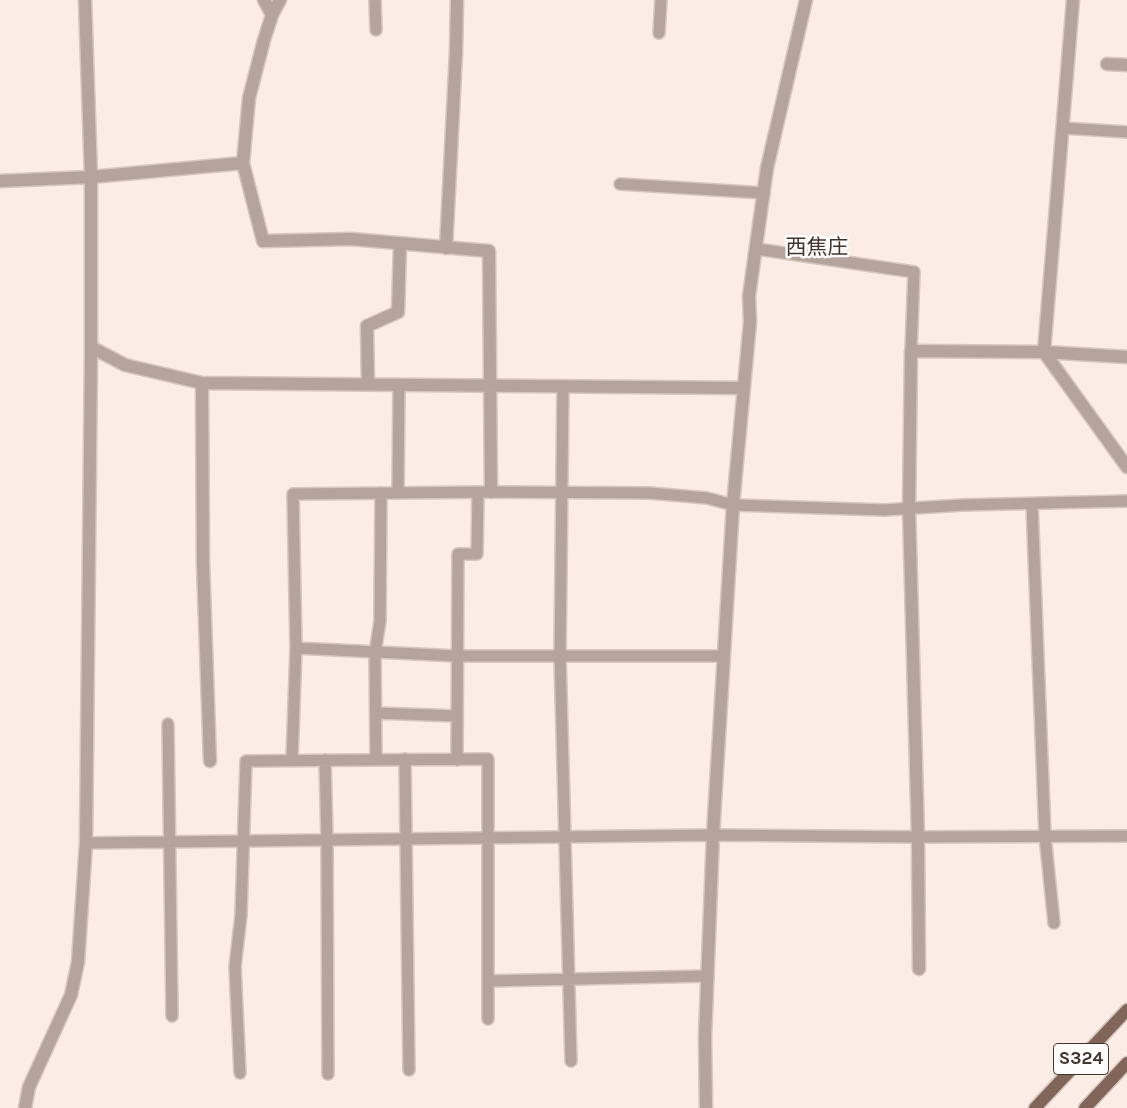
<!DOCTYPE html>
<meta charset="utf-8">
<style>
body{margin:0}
canvas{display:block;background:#fbece5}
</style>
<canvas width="1127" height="1108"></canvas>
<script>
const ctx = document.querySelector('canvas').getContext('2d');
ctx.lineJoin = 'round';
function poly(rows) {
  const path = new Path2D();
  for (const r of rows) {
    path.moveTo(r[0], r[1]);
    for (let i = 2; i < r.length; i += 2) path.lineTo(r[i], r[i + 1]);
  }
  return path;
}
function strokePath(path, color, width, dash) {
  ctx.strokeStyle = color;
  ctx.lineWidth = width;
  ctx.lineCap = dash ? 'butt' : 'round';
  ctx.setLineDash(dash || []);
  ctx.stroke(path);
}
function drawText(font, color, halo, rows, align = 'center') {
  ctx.font = font + ' Karla,"Noto Sans SC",sans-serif';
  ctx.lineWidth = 5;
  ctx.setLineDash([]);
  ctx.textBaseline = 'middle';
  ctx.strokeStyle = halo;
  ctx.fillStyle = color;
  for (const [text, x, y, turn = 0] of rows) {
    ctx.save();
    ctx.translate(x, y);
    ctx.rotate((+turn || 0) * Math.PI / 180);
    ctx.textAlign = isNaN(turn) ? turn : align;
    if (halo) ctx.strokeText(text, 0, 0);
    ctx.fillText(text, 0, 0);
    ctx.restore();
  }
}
const lane = poly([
 [375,0,376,30],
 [659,33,661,0],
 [1063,128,1127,132],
 [620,184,764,193],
 [757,249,914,272,911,351],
 [563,386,560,656,571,1061],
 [398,493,399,385],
 [1032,504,1045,836,1054,923],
 [296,648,457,656,724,656],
 [376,713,457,716],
 [168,724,172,1016],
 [376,759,375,653,380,621,381,493],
 [405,759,409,1070],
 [292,760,296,648,293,494,491,492,649,493,707,498,733,505,884,510,963,505,1127,501],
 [325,760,327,840,328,1074],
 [457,760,458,554,477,554,478,493],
 [86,843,713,835,918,837,1127,836],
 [488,981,708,976],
 [240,1073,235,967,241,915,246,761,488,759,488,1019]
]);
const street = poly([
 [264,0,272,15],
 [280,0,272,15,264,40,249,98,243,163,263,241,351,239,489,251,491,492],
 [1073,0,1044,352,1127,467],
 [1107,64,1127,65],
 [0,181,91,177,243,163],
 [446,248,456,52,457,0],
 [91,347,125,365,202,383,744,388],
 [202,383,203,563,210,761],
 [368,385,367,326,398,312,400,244],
 [919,969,918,837,909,509,911,351,1044,352,1127,357],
 [25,1108,29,1087,71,995,78,962,86,843,91,354,91,177,85,0],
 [706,1108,705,1037,713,835,733,505,750,322,749,296,767,168,806,0]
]);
const primary = poly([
 [1035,1108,1127,1010],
 [1085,1108,1127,1063]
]);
const shields = [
 [1081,1059,55]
];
const shieldNames = [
 ["S324",1081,1059]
];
const quarterNames = [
 ["西焦庄",817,248]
];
strokePath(lane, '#d6c7c0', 14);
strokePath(street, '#d6c7c0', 15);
strokePath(primary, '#d6c7c0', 15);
strokePath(lane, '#b4a49d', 11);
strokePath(street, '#b4a49d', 12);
strokePath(primary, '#816559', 12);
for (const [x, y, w] of shields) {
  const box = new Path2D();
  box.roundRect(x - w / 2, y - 15.5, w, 31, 4);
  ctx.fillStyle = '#fcfcfc';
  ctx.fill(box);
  strokePath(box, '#42332d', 1);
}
drawText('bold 18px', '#42332d', null, shieldNames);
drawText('21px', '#42332d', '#fcfcfc', quarterNames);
</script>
